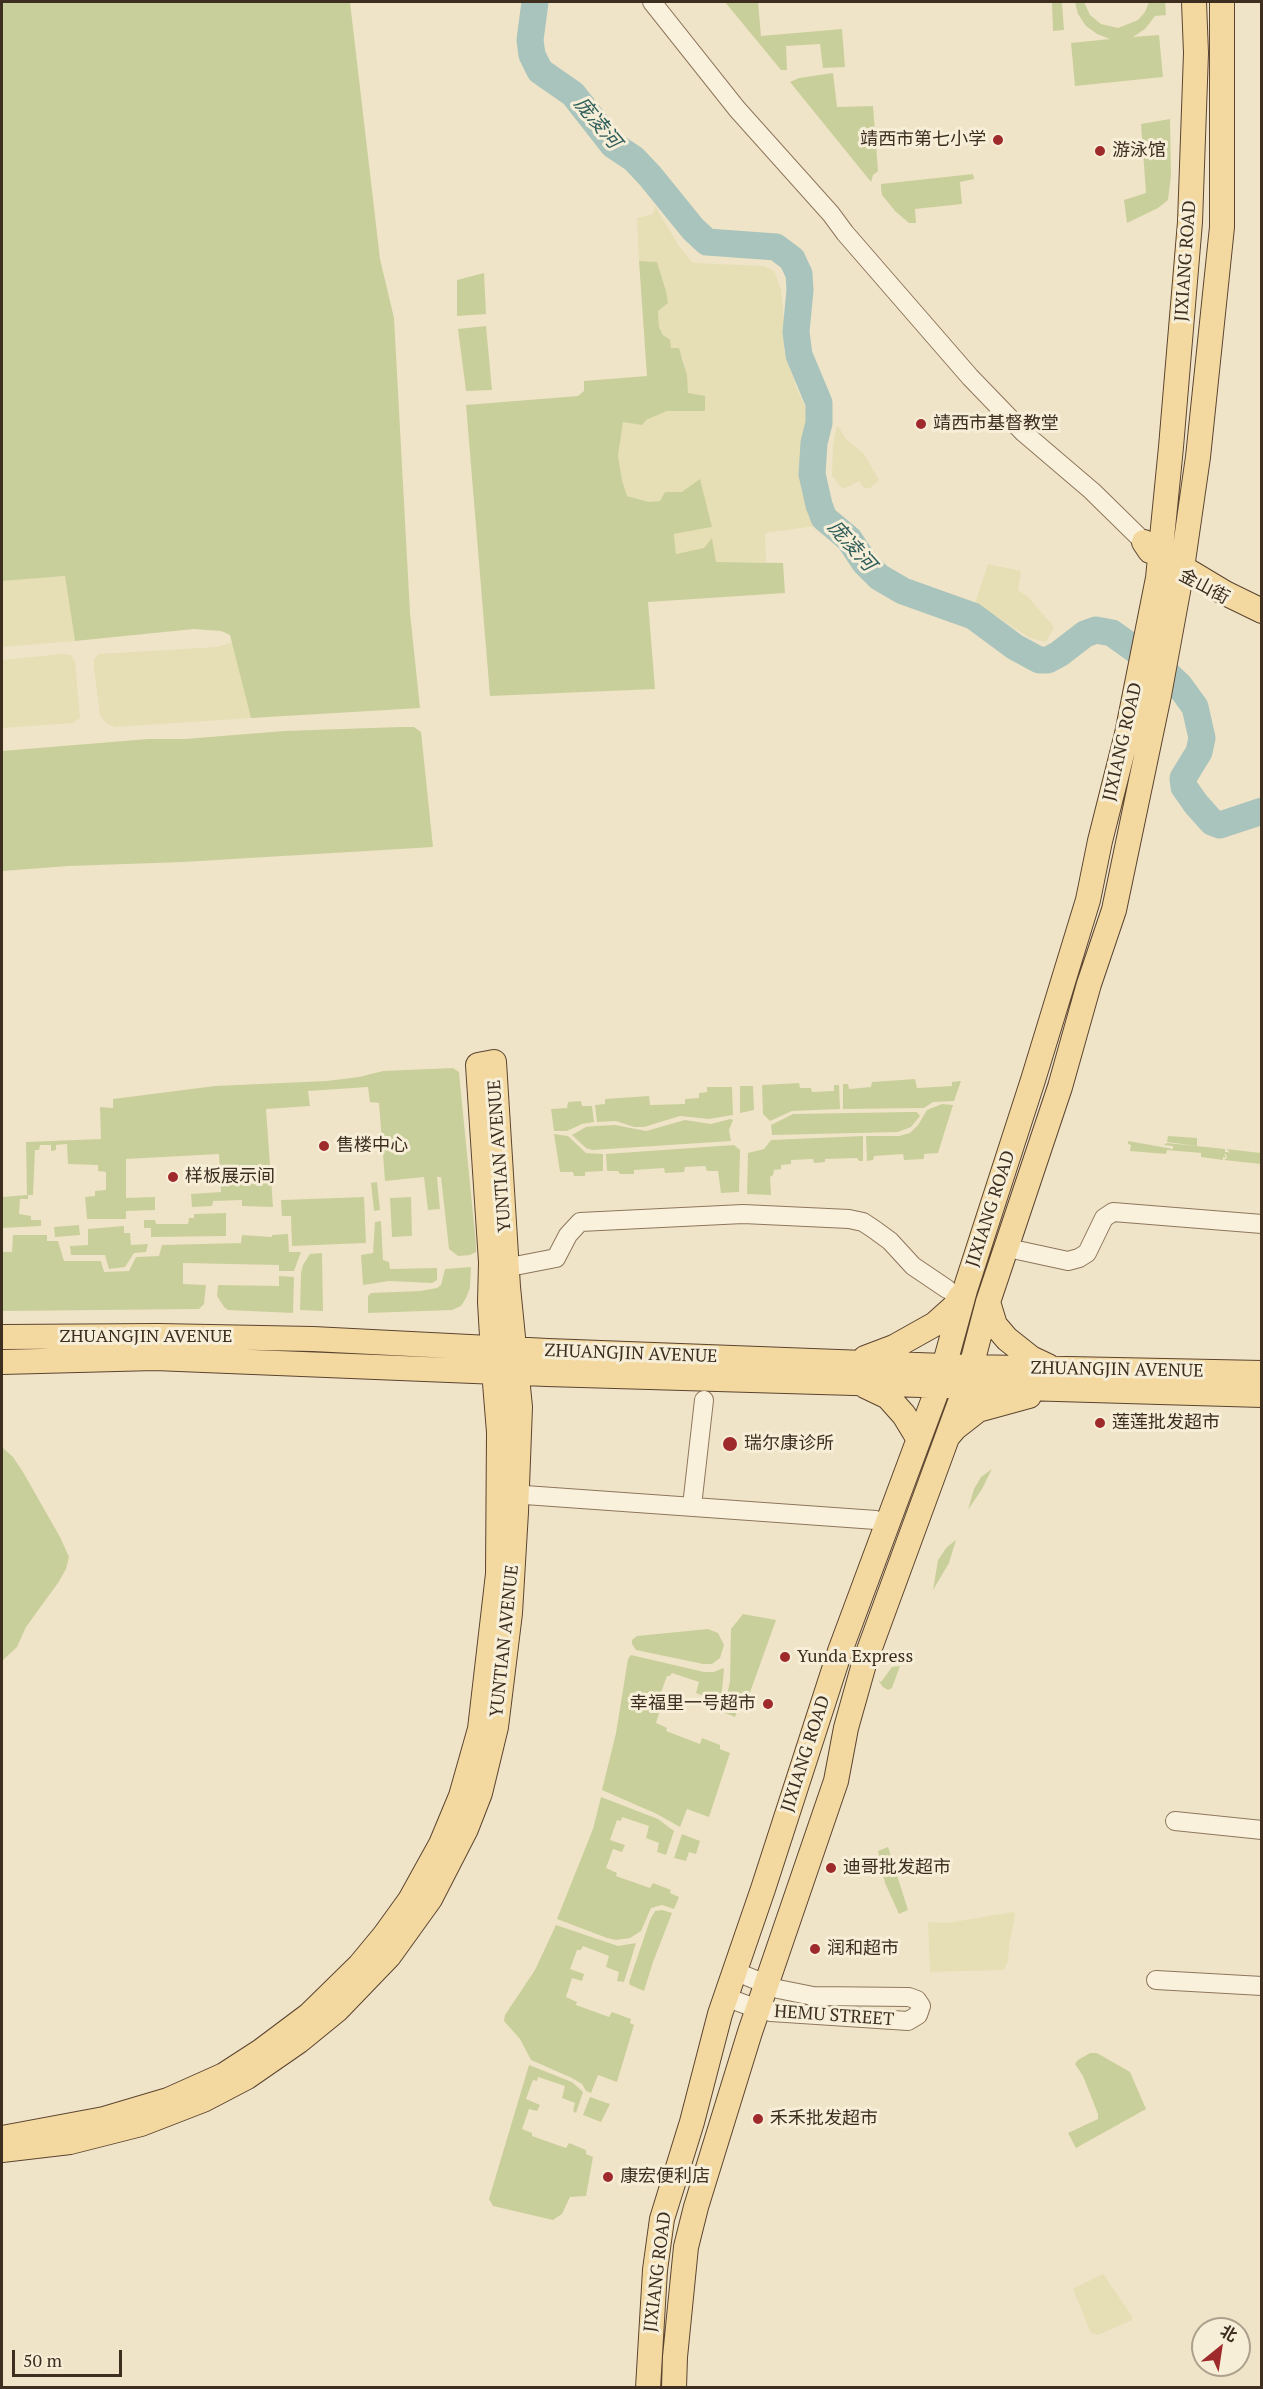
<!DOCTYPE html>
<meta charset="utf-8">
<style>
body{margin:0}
#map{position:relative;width:1263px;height:2389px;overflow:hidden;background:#f0e4c8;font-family:"PT Serif","Noto Sans SC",serif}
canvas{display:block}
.frame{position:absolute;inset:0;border:3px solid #3d2e20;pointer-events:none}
.north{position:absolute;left:1191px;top:2317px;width:60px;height:60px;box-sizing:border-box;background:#f7eed8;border:2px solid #ada18e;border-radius:50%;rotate:30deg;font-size:16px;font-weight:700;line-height:24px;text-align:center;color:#3d2e20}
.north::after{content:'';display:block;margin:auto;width:21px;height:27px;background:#9e2a2b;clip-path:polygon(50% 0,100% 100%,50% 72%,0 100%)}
.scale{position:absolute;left:12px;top:2350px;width:110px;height:27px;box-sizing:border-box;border:3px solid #3d2e20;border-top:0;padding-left:8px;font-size:18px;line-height:21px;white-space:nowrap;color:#3d2e20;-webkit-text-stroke:4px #f7eed8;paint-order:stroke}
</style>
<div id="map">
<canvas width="1263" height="2389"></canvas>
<div class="frame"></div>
<div class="north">北</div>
<div class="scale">50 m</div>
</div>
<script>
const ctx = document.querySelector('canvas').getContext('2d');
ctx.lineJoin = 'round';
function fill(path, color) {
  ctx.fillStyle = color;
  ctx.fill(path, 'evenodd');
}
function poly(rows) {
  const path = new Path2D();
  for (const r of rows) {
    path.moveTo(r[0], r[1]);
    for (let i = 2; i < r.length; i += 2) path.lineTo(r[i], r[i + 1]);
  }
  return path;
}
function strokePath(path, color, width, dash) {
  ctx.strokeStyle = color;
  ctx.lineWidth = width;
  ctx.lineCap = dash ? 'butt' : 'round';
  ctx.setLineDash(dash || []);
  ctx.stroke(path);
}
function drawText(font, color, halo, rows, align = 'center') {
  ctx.font = font + ' "PT Serif","Noto Sans SC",serif';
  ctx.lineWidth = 6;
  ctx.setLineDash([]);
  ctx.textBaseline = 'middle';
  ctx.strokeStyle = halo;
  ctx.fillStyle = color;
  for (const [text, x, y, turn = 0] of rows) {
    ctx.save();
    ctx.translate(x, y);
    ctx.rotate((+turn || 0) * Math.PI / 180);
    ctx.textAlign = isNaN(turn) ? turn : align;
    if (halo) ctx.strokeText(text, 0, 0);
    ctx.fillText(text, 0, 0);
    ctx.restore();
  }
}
const farmland = poly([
 [655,206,679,246,693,263,764,266,774,271,781,289,784,320,784,351,797,389,809,415,809,427,804,449,804,496,809,517,815,526,765,533,766,562,716,562,712,539,704,548,676,554,674,534,712,527,700,480,688,489,682,492,665,492,660,501,649,502,627,496,622,480,618,456,623,421,646,420,667,411,705,411,688,393,684,361,679,349,671,348,659,327,658,311,665,306,666,291,657,262,639,261,637,218,653,214],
 [837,425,847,440,864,454,879,480,870,488,864,488,859,481,843,489,832,476,833,445],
 [988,564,1021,571,1018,590,1028,597,1054,627,1046,642,1030,638,975,603],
 [65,576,75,641,2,647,2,581],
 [233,642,251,718,115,727,106,723,100,715,94,667,94,659,99,654,218,647],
 [62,654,71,655,75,662,80,718,73,723,2,728,2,660],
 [1014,1912,1015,1916,1009,1946,1008,1961,1004,1970,930,1972,928,1922,947,1923],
 [1103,2274,1132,2316,1132,2320,1098,2335,1091,2333,1073,2289]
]);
const green = poly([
 [2,2,350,2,380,259,394,318,410,613,420,708,251,718,230,635,221,631,194,629,75,641,65,576,2,581],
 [725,2,758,2,761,36,842,29,845,67,823,68,820,44,786,46,787,70,781,70],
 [1075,2,1084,2,1090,15,1101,24,1118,28,1138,20,1145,12,1149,2,1165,2,1166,15,1155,16,1145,29,1133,37,1159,35,1163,77,1075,86,1071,43,1110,39,1097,34,1086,26,1078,14],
 [1052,3,1062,3,1064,30,1053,31],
 [833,73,837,107,873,106,878,171,873,175,871,182,790,82,799,78],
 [1170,119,1171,175,1168,200,1158,208,1127,223,1124,200,1146,193,1141,124],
 [973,174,974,179,960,182,962,204,915,209,916,223,909,223,895,211,882,195,881,189,881,184],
 [639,261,657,262,666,291,668,303,658,311,659,327,663,335,670,340,671,348,679,348,687,375,688,393,705,396,705,411,667,411,646,420,642,425,623,422,618,456,622,480,627,496,649,502,660,501,665,492,682,492,700,479,712,527,674,534,676,554,704,548,712,538,716,562,783,563,785,593,648,602,655,689,490,696,466,405,578,396,584,391,584,381,647,376],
 [484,273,486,314,457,316,457,280],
 [486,326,492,390,466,391,458,329],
 [400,727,414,727,421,732,433,847,183,862,69,866,2,871,2,751,148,739,185,739,284,731],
 [453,1068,459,1072,460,1083,476,1244,476,1252,470,1255,458,1256,449,1249,441,1177,437,1177,440,1209,428,1210,424,1177,385,1181,379,1103,370,1102,368,1087,308,1091,310,1106,266,1109,273,1207,242,1206,242,1200,213,1201,212,1206,192,1207,191,1194,221,1192,219,1154,126,1159,126,1198,155,1197,155,1210,126,1211,126,1219,87,1219,85,1197,95,1196,95,1191,106,1190,106,1172,98,1171,98,1165,68,1164,67,1144,56,1145,56,1150,51,1151,51,1145,40,1145,39,1150,35,1150,33,1195,28,1195,28,1199,20,1199,19,1214,31,1216,31,1220,41,1220,41,1226,2,1228,2,1197,27,1195,26,1142,101,1139,100,1107,113,1108,113,1099,215,1086,327,1081,359,1077,383,1071],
 [915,1079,917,1088,952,1086,952,1082,961,1081,954,1101,933,1102,924,1108,843,1109,843,1084,848,1084,849,1089,871,1087,872,1082],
 [799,1083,800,1088,811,1088,812,1092,834,1091,834,1085,839,1085,840,1109,792,1111,770,1121,763,1114,762,1085],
 [740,1086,753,1086,754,1110,740,1113],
 [707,1087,732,1087,733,1115,709,1119,680,1116,644,1127,634,1127,616,1121,597,1122,595,1105,605,1104,605,1099,649,1096,650,1105,685,1104,685,1099,699,1098,699,1093,707,1092],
 [581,1101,582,1106,592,1106,594,1122,582,1124,567,1131,554,1131,551,1109,567,1108,568,1102],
 [942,1104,953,1105,938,1153,924,1154,924,1159,904,1160,903,1154,874,1156,873,1160,867,1161,866,1136,899,1136,910,1133,918,1125,927,1110],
 [909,1112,917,1112,920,1116,911,1127,898,1132,772,1135,771,1125,793,1114],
 [730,1119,733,1120,729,1130,731,1141,592,1150,586,1148,572,1135,586,1127,595,1126,615,1125,646,1131,685,1120,711,1124],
 [554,1134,568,1136,586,1153,603,1154,603,1171,585,1172,585,1176,574,1176,573,1172,560,1172],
 [863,1136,863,1161,859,1161,857,1158,825,1159,825,1162,814,1163,813,1159,791,1160,791,1164,781,1165,781,1169,774,1170,773,1175,770,1177,771,1195,747,1194,748,1153,764,1149,771,1140],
 [1168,1136,1197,1138,1197,1146,1167,1142],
 [1128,1141,1173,1149,1173,1146,1164,1145,1167,1143,1225,1149,1225,1152,1228,1152,1228,1154,1229,1151,1226,1149,1261,1153,1261,1164,1224,1160,1227,1158,1227,1156,1224,1153,1226,1158,1223,1157,1223,1160,1201,1157,1201,1153,1167,1150,1166,1154,1130,1151,1131,1145,1128,1144],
 [734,1145,740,1150,739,1192,721,1193,718,1171,707,1171,705,1166,685,1167,684,1172,665,1173,664,1168,634,1170,634,1174,620,1174,618,1171,607,1171,606,1154],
 [377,1182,380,1210,374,1211,371,1183],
 [364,1197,366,1243,292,1246,291,1216,282,1216,281,1200],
 [411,1197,412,1236,392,1237,390,1198],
 [226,1213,226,1236,151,1237,151,1228,144,1228,144,1220,155,1220,156,1224,188,1224,189,1218,194,1218,194,1214],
 [381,1221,383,1260,389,1262,390,1269,437,1268,437,1280,432,1283,389,1281,363,1285,361,1255,373,1253,375,1222],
 [79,1225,80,1235,55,1237,54,1227],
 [124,1226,124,1233,130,1233,131,1245,148,1244,146,1252,134,1253,125,1267,109,1269,105,1255,71,1255,70,1246,88,1245,88,1229],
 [288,1234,289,1252,301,1252,294,1271,279,1271,279,1265,183,1263,183,1284,206,1285,204,1304,199,1309,2,1311,2,1252,12,1252,13,1235,47,1235,47,1241,58,1241,64,1261,101,1261,104,1272,129,1271,136,1257,159,1256,162,1245,241,1243,242,1235,272,1237,272,1235],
 [322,1253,323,1311,300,1310,301,1273,303,1265,310,1254],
 [471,1267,470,1288,466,1298,461,1306,452,1310,368,1313,368,1296,371,1293,420,1291,437,1288,441,1285,445,1269],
 [279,1276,294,1277,293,1313,228,1310,224,1307,217,1296,218,1285,279,1286],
 [2,1447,13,1457,23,1472,60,1537,69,1557,66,1569,58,1583,26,1627,17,1647,2,1661],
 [992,1469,982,1489,968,1510,974,1489,981,1477],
 [956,1540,949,1563,933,1590,938,1560,947,1547],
 [743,1614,776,1620,744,1709,739,1707,735,1717,725,1713,724,1710,730,1681,731,1629],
 [708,1629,718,1633,724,1645,720,1658,712,1664,703,1664,636,1650,632,1644,632,1640,637,1636],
 [631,1655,704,1672,714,1672,723,1668,724,1669,720,1711,707,1707,709,1698,696,1693,699,1682,672,1673,670,1676,667,1676,660,1695,674,1701,672,1707,662,1704,656,1723,667,1728,666,1731,700,1744,702,1738,720,1745,720,1749,730,1753,709,1817,687,1809,680,1827,657,1814,602,1790,616,1733,628,1659],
 [900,1666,892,1688,888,1690,883,1687,878,1680,881,1682,892,1667],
 [601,1797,658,1819,674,1831,666,1855,657,1852,659,1843,646,1838,649,1826,622,1817,621,1821,617,1820,610,1840,625,1845,622,1852,613,1849,606,1868,617,1873,616,1876,650,1888,653,1883,671,1890,670,1893,679,1897,674,1909,662,1905,651,1908,641,1931,630,1938,616,1940,607,1938,557,1919,593,1829],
 [682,1834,700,1841,696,1854,689,1852,686,1861,674,1858],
 [888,1847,908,1910,899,1914,885,1883,878,1851],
 [662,1910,672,1913,653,1962,644,1991,630,1985,629,1982,650,1920,655,1911],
 [556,1925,618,1946,636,1943,624,1982,617,1981,619,1972,606,1967,609,1956,583,1946,581,1950,577,1950,570,1969,584,1974,582,1981,572,1978,566,1997,577,2002,576,2005,609,2017,612,2012,631,2019,630,2023,634,2025,617,2082,598,2075,591,2093,586,2091,582,2084,572,2078,531,2060,520,2039,504,2021,505,2015,535,1970],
 [1090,2053,1097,2053,1130,2072,1146,2109,1076,2148,1068,2133,1098,2119,1098,2114,1083,2076,1075,2064,1078,2060],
 [529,2065,572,2082,583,2092,576,2113,573,2111,575,2103,562,2098,565,2086,538,2077,537,2081,533,2080,526,2099,540,2105,537,2111,529,2109,522,2129,532,2133,532,2136,566,2148,569,2143,586,2150,586,2154,593,2157,586,2196,570,2197,562,2214,553,2220,493,2206,489,2199],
 [590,2097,610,2104,601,2122,583,2115]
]);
const river = poly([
 [535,2,530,40,532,55,540,71,573,94,613,145,634,159,650,176,693,229,707,242,776,247,792,259,799,274,800,290,796,332,799,355,819,403,819,423,814,443,812,474,819,505,824,518,849,539,865,563,879,577,903,591,973,616,1015,647,1039,660,1048,660,1059,654,1085,634,1096,630,1112,633,1162,669,1179,685,1195,707,1202,738,1199,752,1183,778,1184,787,1196,804,1212,822,1220,825,1262,811]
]);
const minor = poly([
 [652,2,737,109,831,214,845,233,970,377,1024,433,1092,491,1144,542],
 [1017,1250,1068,1261,1079,1258,1087,1253,1104,1218,1113,1212,1262,1224],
 [520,1265,556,1258,568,1235,580,1222,743,1214,849,1219,863,1222,875,1230,890,1241,913,1266,947,1289],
 [525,1495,876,1520],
 [692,1506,704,1400],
 [1175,1821,1262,1830],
 [1156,1980,1262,1986],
 [725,1997,758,2009,771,2012,908,2021,918,2015,921,2006,917,2000,909,1997,813,1996,778,1989,734,1971]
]);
const major = poly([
 [1144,542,1150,551,1160,554,1225,593,1262,611],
 [988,1302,995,1325,1007,1339,1031,1358,1048,1366],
 [2,1337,159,1336,313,1339,548,1351,970,1367,1262,1373],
 [865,1358,894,1347,935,1324,954,1307,960,1297],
 [2,1362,155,1358,547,1374,1262,1395],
 [865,1386,888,1397,904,1415,918,1438],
 [949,1435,955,1428,978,1410,1029,1396],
 [2,2138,104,2119,168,2100,224,2075,261,2051,309,2015,360,1965,384,1936,410,1900,441,1844,461,1796,480,1729,498,1574,499,1432,494,1371,490,1302,491,1262,478,1065,494,1062,508,1287,520,1407,516,1512,510,1613,496,1727,480,1793,466,1829,430,1899,389,1956,337,2010,299,2041,247,2077,203,2100,141,2124,70,2142,2,2150],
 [648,2388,655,2270,662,2219,692,2122,720,2014,763,1889,840,1651,939,1385,965,1290,1033,1080,1088,900,1100,841,1127,734,1158,578,1171,447,1190,222,1196,53,1194,2],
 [674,2388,675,2357,686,2247,696,2207,750,2032,836,1781,846,1728,864,1664,966,1386,988,1302,1060,1087,1089,984,1114,910,1159,695,1181,575,1198,457,1222,227,1222,2]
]);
const markers = [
 [998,140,6,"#9e2a2b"],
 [1100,151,6,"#9e2a2b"],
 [921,424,6,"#9e2a2b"],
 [324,1146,6,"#9e2a2b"],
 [173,1177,6,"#9e2a2b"],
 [1100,1423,6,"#9e2a2b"],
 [730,1444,8,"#9e2a2b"],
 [785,1657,6,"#9e2a2b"],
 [768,1704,6,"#9e2a2b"],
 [831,1868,6,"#9e2a2b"],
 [815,1949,6,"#9e2a2b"],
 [758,2119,6,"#9e2a2b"],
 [608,2177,6,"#9e2a2b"]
];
const poiNames = [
 ["靖西市第七小学",986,140,"right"],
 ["游泳馆",1112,151],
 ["靖西市基督教堂",933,424],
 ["售楼中心",336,1146],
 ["样板展示间",185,1177],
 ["莲莲批发超市",1112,1423],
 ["瑞尔康诊所",744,1444],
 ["Yunda Express",797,1657],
 ["幸福里一号超市",756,1704,"right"],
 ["迪哥批发超市",843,1868],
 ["润和超市",827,1949],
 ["禾禾批发超市",770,2119],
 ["康宏便利店",620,2177]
];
const streetNames = [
 ["JIXIANG ROAD",1186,261,-86],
 ["金山街",1204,587,28],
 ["JIXIANG ROAD",1123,742,-77],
 ["YUNTIAN AVENUE",500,1156,-94],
 ["JIXIANG ROAD",991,1209,-72],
 ["ZHUANGJIN AVENUE",146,1337],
 ["ZHUANGJIN AVENUE",631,1354,2],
 ["ZHUANGJIN AVENUE",1117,1370,1],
 ["YUNTIAN AVENUE",505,1641,-84],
 ["JIXIANG ROAD",806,1754,-72],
 ["HEMU STREET",834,2016,4],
 ["JIXIANG ROAD",658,2272,-83]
];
const waterNames = [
 ["庞凌河",597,123,50],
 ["庞凌河",851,546,48]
];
fill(farmland, '#e6deb5');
fill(green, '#c9cf9b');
strokePath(river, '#a9c4bc', 27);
strokePath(minor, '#8d765c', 20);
strokePath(major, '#5b4430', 26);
strokePath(minor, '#faf1dc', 18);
strokePath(major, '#f3d9a0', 24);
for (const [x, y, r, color] of markers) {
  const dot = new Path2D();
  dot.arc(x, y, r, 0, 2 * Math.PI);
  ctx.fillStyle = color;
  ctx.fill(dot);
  strokePath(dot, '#f7eed8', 2);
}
drawText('18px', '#3d2e20', '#f7eed8', poiNames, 'left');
drawText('18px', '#3d2e20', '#f7eed8', streetNames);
drawText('italic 20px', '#2f5d5a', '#f7eed8', waterNames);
</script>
